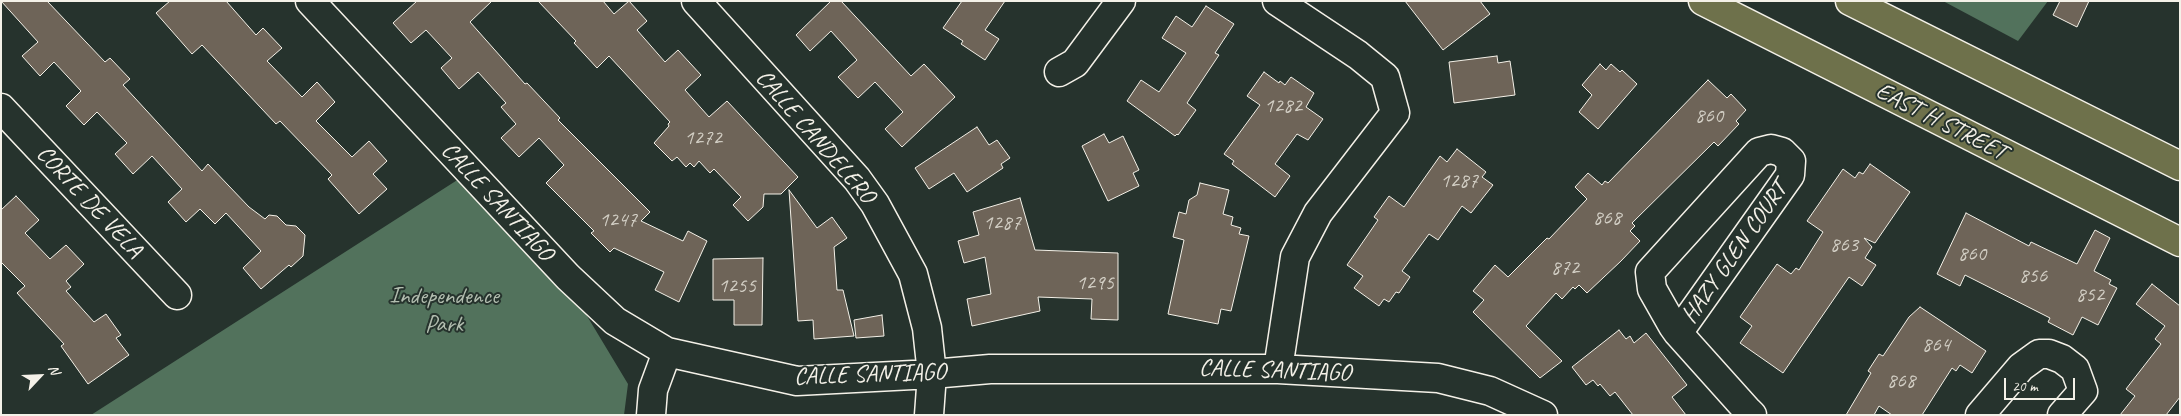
<!DOCTYPE html>
<style>
body{margin:0}
#map{position:relative;width:2181px;height:416px;overflow:hidden;background:#26332d;font-family:Caveat,sans-serif}
canvas{display:block}
.frame{position:absolute;inset:0;border:2px solid #f4f1e8;pointer-events:none}
.north{position:absolute;left:15px;top:351px;width:50px;height:50px;-webkit-text-stroke:4px #26332d;paint-order:stroke;rotate:65deg;font-size:14px;font-weight:700;line-height:20px;text-align:center;color:#f4f1e8}
.north::after{content:'';display:block;margin:auto;width:18px;height:22px;background:#f4f1e8;clip-path:polygon(50% 0,100% 100%,50% 72%,0 100%)}
.scale{position:absolute;left:2004px;top:378px;width:71px;height:22px;box-sizing:border-box;border:2px solid #f4f1e8;border-top:0;padding-left:6px;font-size:15px;line-height:18px;white-space:nowrap;color:#f4f1e8;-webkit-text-stroke:4px #26332d;paint-order:stroke}
</style>
<div id="map">
<canvas width="2181" height="416"></canvas>
<div class="frame"></div>
<div class="north">N</div>
<div class="scale">20 m</div>
</div>
<script>
const ctx = document.querySelector('canvas').getContext('2d');
ctx.lineJoin = 'round';
function fill(path, color) {
  ctx.fillStyle = color;
  ctx.fill(path, 'evenodd');
}
function poly(rows) {
  const path = new Path2D();
  for (const r of rows) {
    path.moveTo(r[0], r[1]);
    for (let i = 2; i < r.length; i += 2) path.lineTo(r[i], r[i + 1]);
  }
  return path;
}
function strokePath(path, color, width, dash) {
  ctx.strokeStyle = color;
  ctx.lineWidth = width;
  ctx.lineCap = dash ? 'butt' : 'round';
  ctx.setLineDash(dash || []);
  ctx.stroke(path);
}
function drawText(font, color, halo, rows, align = 'center') {
  ctx.font = font + ' Caveat,sans-serif';
  ctx.lineWidth = 4;
  ctx.setLineDash([]);
  ctx.textBaseline = 'middle';
  ctx.strokeStyle = halo;
  ctx.fillStyle = color;
  for (const [text, x, y, turn = 0] of rows) {
    ctx.save();
    ctx.translate(x, y);
    ctx.rotate((+turn || 0) * Math.PI / 180);
    ctx.textAlign = isNaN(turn) ? turn : align;
    if (halo) ctx.strokeText(text, 0, 0);
    ctx.fillText(text, 0, 0);
    ctx.restore();
  }
}
const green = poly([
 [1943,1,2048,1,2018,41],
 [462,177,578,301,628,384,624,415,91,415]
]);
const building = poly([
 [1,1,47,1,105,62,110,58,130,79,123,85,202,171,208,164,249,207,265,219,269,215,277,216,286,225,296,226,305,235,303,256,291,267,289,265,261,289,243,268,261,251,226,213,215,224,200,209,186,222,168,202,182,189,152,156,133,174,115,154,127,143,97,112,84,125,66,106,81,91,54,62,40,76,22,56,38,42,1,1],
 [170,1,226,1,256,35,263,28,282,48,267,61,302,97,317,82,335,102,316,121,352,157,369,141,387,161,373,174,387,189,359,214,328,179,332,175,280,121,276,124,202,45,192,54,156,13,170,1],
 [417,1,492,1,470,22,525,84,527,83,560,118,558,120,650,212,641,221,683,241,688,231,707,241,679,302,655,290,664,272,614,248,610,252,591,233,594,231,546,183,564,165,539,138,519,157,501,138,516,124,501,107,506,103,478,72,459,89,441,68,452,58,426,30,411,43,393,23,417,1],
 [538,1,603,1,614,14,629,1,647,21,637,30,665,62,678,50,701,75,685,90,709,117,727,101,798,177,781,194,764,194,763,207,748,221,733,205,741,197,714,169,710,173,699,161,694,167,690,163,686,167,677,157,672,161,654,143,669,126,668,124,670,122,609,56,597,68,574,43,576,41,538,1],
 [831,1,841,1,911,76,924,64,955,97,902,147,885,129,903,112,875,82,858,98,838,77,857,60,831,31,810,51,796,35,831,1],
 [962,1,1005,1,985,30,999,39,985,60,961,44,963,41,943,28,962,1],
 [1405,1,1480,1,1490,14,1443,50,1405,1],
 [2060,1,2089,1,2077,27,2053,15,2060,1],
 [1206,6,1234,24,1215,53,1219,55,1187,103,1196,110,1178,135,1177,134,1175,136,1127,101,1141,80,1159,92,1186,53,1162,38,1176,16,1192,27,1206,6],
 [1497,56,1498,63,1510,61,1515,95,1454,103,1449,62,1497,56],
 [1600,64,1606,70,1611,64,1620,72,1622,70,1637,84,1598,129,1579,112,1592,95,1582,85,1600,64],
 [1264,72,1279,83,1280,81,1285,85,1291,77,1314,93,1306,107,1323,119,1308,140,1297,134,1275,164,1290,176,1275,197,1232,164,1234,161,1224,154,1260,105,1247,96,1264,72],
 [1708,80,1727,98,1731,94,1746,110,1736,121,1739,124,1718,146,1714,142,1632,223,1635,226,1630,231,1640,241,1621,261,1587,293,1579,285,1575,289,1573,287,1562,299,1556,293,1526,326,1562,361,1540,378,1473,312,1484,300,1473,291,1495,265,1508,277,1547,238,1549,239,1587,199,1575,187,1588,173,1602,185,1605,181,1608,183,1708,80],
 [977,127,989,145,997,140,1010,158,1001,164,1003,168,967,192,954,173,929,189,915,168,977,127],
 [1104,134,1109,143,1123,136,1139,170,1133,173,1139,186,1108,201,1082,146,1104,134],
 [1457,149,1486,172,1482,177,1493,185,1471,213,1462,206,1438,240,1429,234,1402,271,1410,277,1399,293,1396,292,1389,302,1384,299,1379,306,1354,288,1363,276,1347,265,1378,220,1374,217,1389,196,1404,207,1440,156,1447,162,1457,149],
 [1870,164,1910,192,1875,243,1864,238,1872,247,1865,258,1876,265,1862,286,1849,277,1783,373,1740,343,1752,326,1740,317,1777,264,1791,274,1796,268,1799,270,1823,232,1807,221,1843,169,1855,178,1859,172,1863,174,1870,164],
 [1200,183,1229,190,1223,214,1233,217,1231,225,1241,228,1239,234,1249,236,1231,311,1221,309,1218,324,1168,314,1184,240,1173,237,1179,212,1186,214,1189,200,1197,195,1200,183],
 [789,190,817,228,832,217,847,238,834,247,837,290,843,290,854,336,814,339,813,320,798,321,789,190],
 [16,196,39,220,25,233,50,259,66,245,84,264,66,281,71,287,66,291,94,322,106,314,121,335,116,338,129,355,88,384,61,346,64,344,17,293,25,286,1,262,1,210,16,196],
 [1020,198,1035,250,1118,253,1118,320,1091,319,1092,299,1038,297,1040,311,972,326,967,299,991,294,985,257,964,263,958,241,979,235,973,212,1020,198],
 [1966,213,2029,246,2031,242,2077,264,2095,230,2110,238,2094,271,2111,280,2109,284,2117,288,2098,325,2082,317,2073,335,2048,322,2050,318,1965,275,1960,286,1937,274,1966,213],
 [763,258,762,325,734,325,734,300,713,300,713,259,763,258],
 [2152,284,2180,306,2180,397,2166,415,2120,415,2135,396,2126,389,2161,344,2155,339,2165,326,2136,304,2152,284],
 [1920,307,1986,351,1972,373,1960,365,1956,371,1952,368,1922,415,1892,415,1879,406,1874,415,1846,415,1871,373,1868,371,1879,354,1883,356,1909,317,1920,307],
 [882,315,884,336,856,338,854,320,882,315],
 [1619,330,1626,339,1630,336,1634,343,1646,333,1687,385,1672,397,1686,415,1633,415,1615,392,1610,396,1600,384,1598,386,1593,380,1586,385,1572,367,1619,330]
]);
const minor = poly([
 [310,1,568,277,615,321,667,352,797,381,932,374,990,369,1278,369,1438,378,1490,391,1543,415],
 [696,1,857,179,875,204,913,274,927,328,932,374,929,415],
 [1277,1,1358,55,1385,77,1395,113,1318,213,1295,257,1278,369],
 [1059,72,1075,63,1121,1],
 [1,108,177,295],
 [1678,333,1790,175,1791,161,1782,152,1771,149,1759,152,1650,272,1652,289,1673,326,1678,333,1748,411,1752,415],
 [651,415,653,390,667,352],
 [1980,415,2021,367,2039,354,2049,354,2062,359,2075,369,2083,391,2062,415]
]);
const major = poly([
 [1703,1,2180,242],
 [1850,1,2180,166]
]);
const numberNames = [
 ["1282",1283,106],
 ["860",1709,116],
 ["1272",703,138],
 ["1287",1459,181],
 ["868",1607,218],
 ["1247",618,220],
 ["1287",1002,223],
 ["863",1844,245],
 ["860",1972,254],
 ["872",1565,268],
 ["856",2033,276],
 ["1295",1095,283],
 ["1255",737,286],
 ["852",2090,295],
 ["864",1936,345],
 ["868",1901,381]
];
const streetNames = [
 ["EAST H STREET",1941,122,27],
 ["CALLE CANDELERO",815,137,49],
 ["CORTE DE VELA",89,202,47],
 ["CALLE SANTIAGO",497,202,47],
 ["HAZY GLEN COURT",1735,253,-55],
 ["CALLE SANTIAGO",1275,371,2],
 ["CALLE SANTIAGO",870,375,-2]
];
const parkNames = [
 ["Independence",444,297],
 ["Park",444,325]
];
fill(green, '#52725c');
fill(building, '#6e6458');
strokePath(building, '#f4f1e8', 1);
strokePath(minor, '#f4f1e8', 31);
strokePath(major, '#f4f1e8', 31);
strokePath(minor, '#26332d', 28);
strokePath(major, '#6e714b', 28);
drawText('21px', '#d2cec4', null, numberNames);
drawText('24px', '#f4f1e8', '#26332d', streetNames);
drawText('24px', '#b3beb0', '#26332d', parkNames);
</script>
